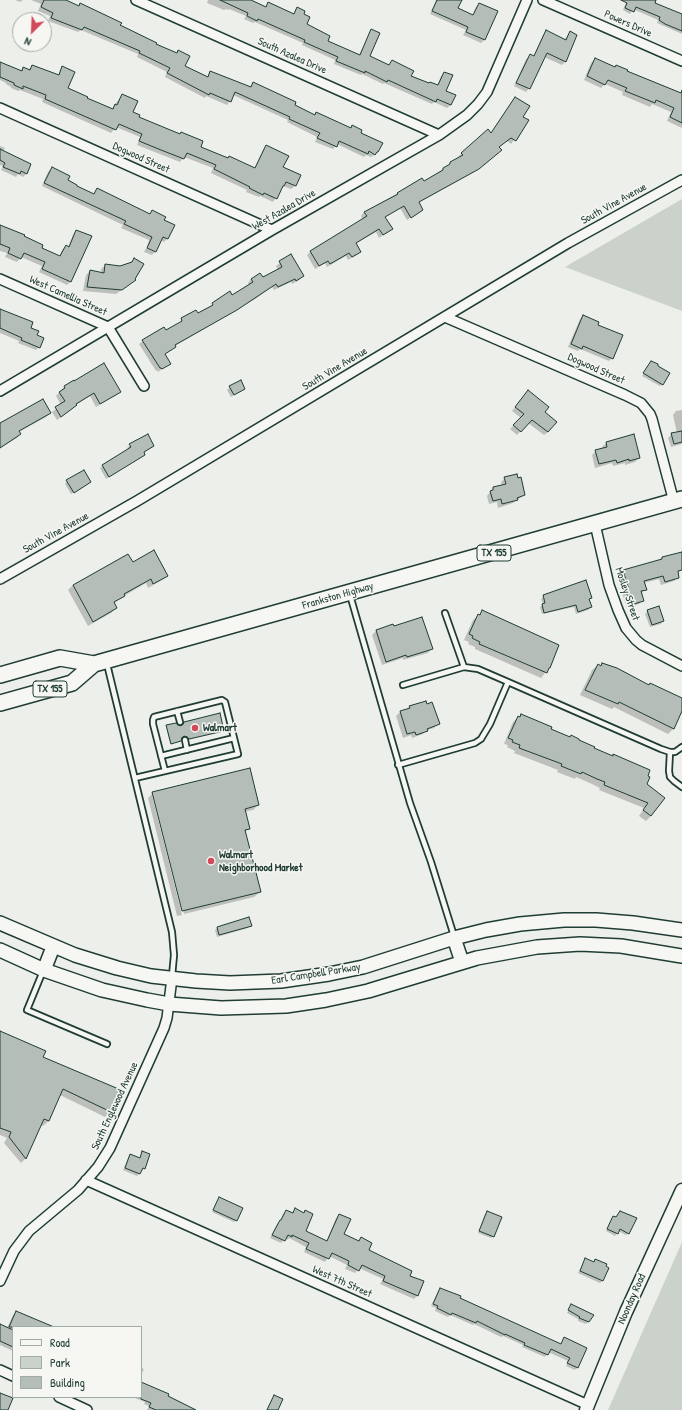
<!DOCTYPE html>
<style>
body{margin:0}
#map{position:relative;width:682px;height:1410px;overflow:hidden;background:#edefea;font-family:"Patrick Hand",sans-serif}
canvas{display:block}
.legend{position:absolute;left:12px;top:1326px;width:130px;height:72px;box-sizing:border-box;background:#f6f6f2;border:1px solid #a0aca6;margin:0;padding:5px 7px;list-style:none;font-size:12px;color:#1f3d34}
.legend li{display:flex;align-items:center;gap:8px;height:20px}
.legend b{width:20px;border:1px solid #a0aca6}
.north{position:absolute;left:12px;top:12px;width:40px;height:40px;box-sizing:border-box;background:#f6f6f2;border:1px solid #a0aca6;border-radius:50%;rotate:204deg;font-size:11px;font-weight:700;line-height:16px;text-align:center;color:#1f3d34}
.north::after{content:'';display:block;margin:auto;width:14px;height:18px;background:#d1495b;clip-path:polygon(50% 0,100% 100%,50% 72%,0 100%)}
</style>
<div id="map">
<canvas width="682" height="1410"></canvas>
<ul class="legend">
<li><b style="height:5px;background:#f6f6f2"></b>Road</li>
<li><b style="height:11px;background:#cbd2cc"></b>Park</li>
<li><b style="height:11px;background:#b4bdb8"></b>Building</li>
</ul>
<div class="north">N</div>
</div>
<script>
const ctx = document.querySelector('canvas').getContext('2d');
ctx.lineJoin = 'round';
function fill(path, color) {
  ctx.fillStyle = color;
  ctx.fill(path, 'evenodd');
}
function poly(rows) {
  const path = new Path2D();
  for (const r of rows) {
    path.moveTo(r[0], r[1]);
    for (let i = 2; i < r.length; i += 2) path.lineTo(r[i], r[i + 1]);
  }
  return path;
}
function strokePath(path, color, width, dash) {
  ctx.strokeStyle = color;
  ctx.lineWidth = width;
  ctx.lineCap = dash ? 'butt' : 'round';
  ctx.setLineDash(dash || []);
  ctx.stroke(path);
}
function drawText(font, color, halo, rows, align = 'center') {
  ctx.font = font + ' "Patrick Hand",sans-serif';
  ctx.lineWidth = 3;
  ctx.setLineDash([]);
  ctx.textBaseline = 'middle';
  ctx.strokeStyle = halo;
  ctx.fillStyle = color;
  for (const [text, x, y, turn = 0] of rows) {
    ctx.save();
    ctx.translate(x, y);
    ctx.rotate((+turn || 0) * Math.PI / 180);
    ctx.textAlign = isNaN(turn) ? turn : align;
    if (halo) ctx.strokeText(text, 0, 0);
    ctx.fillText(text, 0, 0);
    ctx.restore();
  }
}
const green = poly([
 [682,199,682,311,565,267],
 [682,1242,682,1410,608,1410]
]);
const shadow = poly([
 [15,0,23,0,20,2],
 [31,0,64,0,78,7,80,4,176,54,178,52,183,67,207,77,210,72,249,88,253,83,294,106,314,115,316,113,360,134,378,152,371,157,366,155,364,157,337,144,333,149,315,142,317,137,287,122,288,120,233,95,230,101,227,105,206,96,205,98,165,77,167,72,137,57,138,54,81,30,78,32,48,21,50,16,38,11,41,4],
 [208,0,248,0,265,7,268,4,293,14,297,8,303,15,305,24,327,41,359,55,369,34,372,31,369,57,389,65,392,62,410,76,429,84,437,86,441,76,444,73,445,91,455,95,451,105,447,108,434,102,432,104,384,83,383,84,362,74,361,75,334,64,335,60,302,45,303,43,255,22,253,23,244,19,246,16,229,9,228,10,226,9,224,10,207,3],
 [436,0,460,0,456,9,472,16,476,7,479,4,496,12,484,40,481,43,463,35,466,30,430,14],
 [627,0,654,0,654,3,682,15,682,34,657,23,658,20,633,9,630,14,623,10],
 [546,32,564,40,570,32,576,35,565,62,562,65,544,57,529,88,526,92,514,86,526,59,530,56,533,57,543,35],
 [595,59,682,95,682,128,667,121,671,112,652,104,650,107,622,95,623,92,605,84,601,88,584,80,591,63],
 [0,63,20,72,23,68,29,69,32,66,57,76,62,68,67,88,111,110,122,95,132,112,137,118,179,134,181,133,199,147,254,169,263,150,266,146,282,168,299,176,295,186,291,189,283,186,273,202,260,196,259,197,246,192,247,190,211,173,213,168,184,157,180,162,137,145,140,137,116,127,111,133,42,102,43,99,20,90,18,91,11,88,11,87,6,84,6,83,0,80],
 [515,98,522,117,528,121,511,144,507,141,498,147,497,154,474,172,418,203,422,210,407,220,400,208,385,217,392,229,379,238,376,232,355,244,360,251,357,255,348,260,346,256,327,267,325,263,315,269,307,255,310,252,363,220,361,216,364,212,398,193,424,182,459,158,458,157,462,153,491,134],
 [0,146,5,148,3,152,30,165,26,174,23,177,18,174,16,177,1,170,3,166,0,165],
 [52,168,75,187,92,195,97,190,149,215,152,212,163,221,168,238,164,242,161,240,155,251,147,247,149,240,121,228,123,225,42,186,48,172],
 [0,226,23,237,40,248,59,257,62,250,66,246,68,247,73,235,76,231,70,282,67,285,39,272,42,266,21,257,17,262,5,257,7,253,0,251],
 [146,248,155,252,152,255,144,252],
 [291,255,303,276,299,280,292,284,291,282,274,290,272,287,255,299,175,346,164,354,170,363,158,372,157,370,156,371,139,344,143,341,165,331,179,324,182,319,198,315,230,292,232,296,249,285,248,283,251,279,263,279,278,270,276,266],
 [135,259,134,279,135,280,116,294,83,291,86,275,90,271,101,273,101,269,105,265,120,267,130,263],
 [0,310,29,329,36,336,39,347,36,350,18,343,19,341,0,333],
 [583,316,597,326,612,358,609,361,580,349,578,351,568,347,580,319],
 [651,362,663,384,660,386,642,376],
 [64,387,120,392,116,395,96,407,90,396,76,405,72,409,57,420,52,412,61,405,56,396],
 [230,387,244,389,231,397,227,390],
 [524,395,544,412,548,432,544,435,528,423,517,435,510,429,521,418,512,411],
 [682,410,682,444,671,447,668,438,672,434,677,433,673,415,676,411],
 [50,413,46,417,19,432,20,434,17,438,0,448,0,424],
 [147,435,143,452,144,455,106,479,100,468,128,449,127,448,130,445],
 [606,443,639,458,635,462,625,465,625,463,613,466,612,463,595,468,592,455,596,451,603,449,602,447],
 [505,478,524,495,513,503,498,508,497,502,489,504,487,496,493,488,502,486,501,482],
 [67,481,88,484,71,494,65,484],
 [682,553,682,570,677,573,678,577,674,581,661,585,659,579,644,583,645,589,642,593,643,600,639,604,627,608,622,593,624,591,619,574,623,570,659,561,662,558],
 [128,555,132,563,167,576,162,580,148,588,146,583,124,596,114,603,116,608,111,613,88,626,68,590,73,585],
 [544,596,591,598,588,600,591,607,588,610,576,614,574,607,542,614,540,607,543,605,541,599],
 [648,611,663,621,661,624,650,627,645,614],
 [483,612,549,668,541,678,475,649,475,647,468,644,469,642,464,640,473,620],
 [376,631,431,649,428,653,403,660,403,658,382,665,372,635],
 [602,664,648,686,682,699,682,712,673,729,668,734,614,707,612,709,580,695,592,670,598,665,600,666],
 [425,702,438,724,434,728,425,731,423,734,412,738,411,735,403,738,396,716,400,712,406,710,410,707],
 [521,715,550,730,593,749,612,757,614,755,646,784,651,816,646,821,639,816,644,808,599,790,600,788,592,784,576,777,575,779,557,772,558,770,514,753,515,751,507,747,508,745,504,744,513,722],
 [184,722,223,731,188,740,186,737,182,737,179,742,170,744,166,727,181,727],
 [153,793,258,805,253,810,244,812,248,829,245,832,260,892,254,897,184,914,154,795,152,795,182,915,177,916,148,798],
 [250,925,248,928,217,937,215,930,217,928],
 [0,1036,42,1057,110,1111,105,1117,60,1095,49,1121,43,1126,40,1125,26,1158,21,1163,4,1143,7,1138,0,1135],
 [143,1152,144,1168,137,1176,123,1170,128,1158,130,1155,139,1159],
 [219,1198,236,1220,234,1222,212,1212],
 [295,1210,303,1213,305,1212,305,1232,326,1242,336,1218,339,1215,343,1234,358,1241,361,1238,367,1251,409,1277,423,1282,417,1296,414,1299,380,1284,383,1279,359,1268,355,1273,345,1269,347,1265,329,1256,325,1262,304,1252,306,1247,289,1238,288,1240,285,1238,281,1243,270,1238,277,1224,280,1221,283,1214,287,1211,291,1213],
 [488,1212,493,1236,491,1238,478,1233,485,1214],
 [620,1212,629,1233,626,1235,618,1231,615,1236,606,1231,611,1219,614,1217,616,1218],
 [585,1260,593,1263,595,1260,604,1267,603,1280,600,1283,578,1273],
 [440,1289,459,1299,560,1345,564,1339,586,1348,577,1368,575,1370,566,1366,568,1361,548,1352,545,1357,522,1347,523,1345,503,1336,501,1337,474,1324,473,1325,450,1315,448,1317,435,1311,436,1308,431,1306,438,1291],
 [571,1306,589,1321,586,1324,578,1321,578,1319,567,1313],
 [16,1312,47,1327,13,1327,13,1351,0,1345,0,1327,7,1328,13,1315],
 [141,1368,144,1369,141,1375],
 [141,1383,181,1402,180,1404,194,1410,147,1410,149,1406,144,1404,145,1402,132,1397,141,1397],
 [274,1396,277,1410,266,1410,272,1399]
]);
const building = poly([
 [44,0,66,0,79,6,80,3,122,23,120,25,157,43,156,44,177,53,178,50,190,56,185,66,208,77,210,71,251,87,253,82,296,102,295,105,315,115,316,112,351,128,352,125,362,130,361,133,383,143,378,152,377,152,375,155,369,151,368,154,339,141,337,147,317,138,320,133,289,119,290,117,235,92,231,102,210,93,209,95,167,73,170,68,139,53,140,51,84,27,82,30,51,18,53,13,41,7,44,0],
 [220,0,251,0,266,7,268,2,294,14,297,7,305,11,304,14,310,17,307,24,330,36,328,41,360,55,371,29,380,33,370,56,389,65,392,60,414,71,411,76,429,83,430,82,438,85,444,72,453,75,446,91,456,95,451,105,437,99,436,102,388,80,387,82,365,71,365,73,336,61,338,57,304,42,305,40,258,19,257,21,247,16,248,13,220,0],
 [437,0,462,0,458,8,473,15,479,3,498,11,485,40,466,32,468,27,432,11,437,0],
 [621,0,656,0,655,3,682,14,682,31,665,24,659,20,660,17,636,7,634,12,625,8,627,3,621,0],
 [546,30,566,40,570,31,577,35,566,62,547,53,530,89,516,83,530,54,534,56,546,30],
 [595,58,615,67,616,65,628,70,627,71,681,93,682,90,682,123,670,117,674,108,656,100,655,103,625,91,627,88,608,80,605,85,587,76,595,58],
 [0,62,22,71,23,67,30,70,32,65,59,75,62,66,75,72,68,88,88,97,87,98,113,109,115,104,117,105,122,94,138,101,133,112,140,115,139,117,180,134,181,132,203,141,201,147,228,158,229,156,255,168,266,145,289,156,283,167,301,175,296,186,286,182,284,186,283,186,277,199,264,193,263,195,249,188,250,187,214,169,216,165,187,153,184,159,161,150,139,141,142,134,119,124,116,130,45,99,46,95,23,86,23,89,14,85,14,83,0,77,0,62],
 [515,97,530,106,523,117,529,120,516,141,511,138,499,147,502,150,479,169,419,202,423,210,411,218,404,206,385,217,393,229,383,235,379,229,356,243,361,252,352,257,349,253,330,264,328,261,319,266,310,251,367,216,364,212,398,194,397,193,422,178,424,181,443,170,443,168,450,164,450,162,463,155,461,153,488,129,491,133,515,97],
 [0,149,31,164,27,174,21,171,20,174,3,167,5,163,0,160,0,149],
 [52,167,70,176,68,180,77,185,77,186,94,194,97,188,150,214,152,210,166,217,164,220,175,225,168,239,163,237,156,252,147,248,152,237,124,224,126,221,44,183,52,167],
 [0,225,25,235,24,236,43,245,42,248,60,256,66,245,69,247,76,230,92,236,71,282,42,269,45,262,24,253,21,259,8,253,10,248,0,244,0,225],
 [291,254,304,276,296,281,295,279,278,287,276,284,237,310,175,345,176,347,165,354,171,364,162,369,161,368,160,368,142,340,164,327,166,330,182,321,181,318,196,310,198,313,213,305,212,303,230,291,232,295,253,282,251,279,260,273,263,277,282,267,279,261,291,254],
 [134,258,144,264,135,279,136,280,122,290,87,287,90,270,104,273,105,264,120,266,132,262,134,258],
 [0,309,33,322,31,328,39,331,37,335,44,338,40,348,21,340,22,338,0,328,0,309],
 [583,315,599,322,598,325,623,335,613,359,583,346,582,349,571,344,583,315],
 [651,361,658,364,658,366,670,373,663,385,643,373,651,361],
 [104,363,121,392,100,404,94,393,76,404,77,405,61,417,55,407,65,401,59,392,65,388,64,386,74,380,74,381,104,363],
 [241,380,245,389,234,395,229,386,241,380],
 [528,390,549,407,545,412,557,422,548,432,532,420,521,432,513,425,524,414,515,407,528,390],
 [43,399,51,413,19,431,21,434,0,448,0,423,43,399],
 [682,431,682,442,674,444,671,433,682,431],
 [148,434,154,446,144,452,145,455,109,477,102,465,131,447,129,444,148,434],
 [634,434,640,458,629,461,629,459,617,463,616,460,599,464,595,450,607,447,606,442,634,434],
 [84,470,91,482,74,493,66,480,84,470],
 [517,474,518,478,521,477,525,495,517,498,518,500,502,504,501,499,493,501,490,491,493,490,493,487,506,484,504,477,517,474],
 [154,550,168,576,153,584,151,579,124,594,125,596,114,602,117,608,93,622,73,585,128,554,133,562,154,550],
 [682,552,682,570,678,571,679,578,665,582,663,576,644,581,647,590,641,591,644,601,630,605,625,588,628,587,623,570,662,559,662,557,682,552],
 [586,580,592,598,589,599,592,607,578,612,576,605,544,613,542,604,545,603,543,595,586,580],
 [659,606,664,621,652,625,647,610,659,606],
 [482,610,559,645,550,668,549,668,547,673,479,644,480,642,472,638,473,636,469,634,478,614,480,615,482,610],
 [422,617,433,649,407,657,406,655,386,662,376,630,393,624,394,626,422,617],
 [602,663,617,668,649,685,650,683,682,698,682,711,674,729,619,702,618,704,585,690,598,664,601,666,602,663],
 [426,701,427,704,432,702,440,724,427,729,428,731,416,735,415,732,407,734,400,711,410,708,409,706,426,701],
 [220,713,224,731,189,739,187,737,184,736,182,738,181,741,171,744,166,725,176,723,181,726,183,724,184,722,220,713],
 [521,714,552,727,551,729,570,737,571,735,579,739,579,740,595,747,594,748,613,756,613,754,650,770,648,776,650,777,647,784,665,798,651,816,643,810,648,803,604,785,605,782,597,779,582,772,581,774,561,766,562,764,519,748,520,745,512,742,513,740,508,738,518,716,520,717,521,714],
 [250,768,259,805,245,809,250,829,245,830,261,892,182,911,152,792,250,768],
 [249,917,252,926,219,935,217,927,249,917],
 [0,1031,46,1051,43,1057,121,1090,111,1112,63,1089,49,1121,44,1119,26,1159,9,1137,11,1132,0,1128,0,1031],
 [142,1151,150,1154,145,1169,143,1168,140,1174,125,1168,130,1154,140,1158,142,1151],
 [219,1197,243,1208,237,1221,213,1210,219,1197],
 [295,1208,304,1213,305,1210,313,1214,306,1231,327,1241,339,1214,351,1219,344,1234,359,1241,361,1237,372,1243,369,1250,412,1271,410,1276,424,1281,418,1296,383,1281,385,1276,362,1265,359,1271,348,1265,349,1261,332,1253,329,1259,306,1249,309,1243,292,1235,292,1237,288,1235,285,1241,272,1235,280,1220,281,1220,286,1210,293,1213,295,1208],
 [487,1211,502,1217,494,1237,479,1231,487,1211],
 [620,1211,637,1218,629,1234,620,1229,618,1234,607,1229,613,1216,616,1217,620,1211],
 [585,1258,594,1262,595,1259,607,1264,606,1266,609,1268,603,1281,580,1271,585,1258],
 [440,1288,461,1296,460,1298,561,1344,564,1337,587,1348,578,1368,567,1363,570,1358,551,1349,548,1355,524,1345,525,1343,505,1334,505,1335,477,1321,476,1323,452,1313,451,1315,437,1308,438,1306,433,1304,440,1288],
 [571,1304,594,1315,589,1322,579,1318,580,1317,568,1310,571,1304],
 [16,1311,54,1327,9,1327,16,1311],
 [0,1324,13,1330,13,1347,0,1341,0,1324],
 [141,1382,169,1394,168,1396,196,1410,156,1410,149,1407,151,1403,141,1399,141,1382],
 [0,1393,13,1398,8,1410,0,1410,0,1393],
 [274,1395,283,1399,278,1410,267,1410,274,1395]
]);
const service = poly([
 [350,595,410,803,431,862,454,936],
 [107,664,172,932,174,955,172,976],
 [508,682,661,749,670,752,675,752,682,747],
 [403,685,464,667],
 [177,711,180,722],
 [185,740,187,750],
 [670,752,669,771,670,777,674,781,682,787],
 [161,756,234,738],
 [398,765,475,743,481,739,490,724,508,682,478,669,464,667,445,613],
 [135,778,165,771,238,754,225,702,222,700,154,717,153,720,153,724,165,771],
 [43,971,27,1010,107,1044]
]);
const minor = poly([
 [136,0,439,135],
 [543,0,682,61],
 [0,108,272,230],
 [0,279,108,327,144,386],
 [445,317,625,395,641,403,650,414,652,419,674,502],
 [0,391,272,230,439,135,467,115,478,104,487,92,527,0],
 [595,524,609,585,618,610,626,628,636,640,642,645,682,666],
 [0,579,137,501,568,243,682,180],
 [86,1180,588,1405],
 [0,1281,14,1251,29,1231,78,1190,98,1167,110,1148,164,1028,167,1018,172,978],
 [0,1370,13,1376],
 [59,1397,87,1410]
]);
const tertiary = poly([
 [586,1410,626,1312,682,1190]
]);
const secondary = poly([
 [0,923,75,955,117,968,151,976,196,981,230,983,281,981,329,974,363,967,454,938,486,930,520,924,564,920,596,920,633,923,682,930],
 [454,938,462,962],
 [0,950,44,970,102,990,147,1000,169,1004,221,1008,286,1006,326,1000,368,991,477,958,537,947,580,944,621,946,682,956],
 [44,970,53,947]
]);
const primary = poly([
 [0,675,60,658,94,664],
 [0,703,72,683,94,664,682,499]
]);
const markers = [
 [195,728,4,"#d1495b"],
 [211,861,4,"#d1495b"]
];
const shields = [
 [494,553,34],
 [50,689,34]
];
const shieldNames = [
 ["TX 155",494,553],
 ["TX 155",50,689]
];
const streetNames = [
 ["Powers Drive",628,24,24],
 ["South Azalea Drive",292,56,24],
 ["Dogwood Street",141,158,24],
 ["South Vine Avenue",614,204,-29],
 ["West Azalea Drive",284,210,-30],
 ["West Camellia Street",68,296,24],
 ["South Vine Avenue",335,369,-31],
 ["Dogwood Street",596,369,24],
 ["South Vine Avenue",56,533,-29],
 ["Mosley Street",627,594,71],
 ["Frankston Highway",338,596,-16],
 ["Earl Campbell Parkway",316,974,-9],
 ["South Englewood Avenue",115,1106,-65],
 ["West 7th Street",342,1282,24],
 ["Noonday Road",632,1299,-66]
];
const poiNames = [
 ["Walmart",203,728],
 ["Walmart",219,855],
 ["Neighborhood Market",219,868]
];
fill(green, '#cbd2cc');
fill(shadow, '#0003');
fill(building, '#b4bdb8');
strokePath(building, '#1f3d34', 1);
strokePath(service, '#1f3d34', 8);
strokePath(minor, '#1f3d34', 12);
strokePath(tertiary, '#1f3d34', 15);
strokePath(secondary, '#1f3d34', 16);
strokePath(primary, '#1f3d34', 18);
strokePath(service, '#f6f6f2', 4.5);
strokePath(minor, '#f6f6f2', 9);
strokePath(tertiary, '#f6f6f2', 12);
strokePath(secondary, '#f6f6f2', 13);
strokePath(primary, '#f6f6f2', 15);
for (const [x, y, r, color] of markers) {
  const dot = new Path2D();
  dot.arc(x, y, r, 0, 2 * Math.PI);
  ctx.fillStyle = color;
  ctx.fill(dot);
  strokePath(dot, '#f6f6f2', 1.5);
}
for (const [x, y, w] of shields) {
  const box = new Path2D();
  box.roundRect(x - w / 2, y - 8, w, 16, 3);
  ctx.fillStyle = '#f6f6f2';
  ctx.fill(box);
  strokePath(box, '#1f3d34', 1);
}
drawText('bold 10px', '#1f3d34', null, shieldNames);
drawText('11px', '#1f3d34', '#f6f6f2', streetNames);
drawText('bold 11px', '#1f3d34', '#f6f6f2', poiNames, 'left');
</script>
